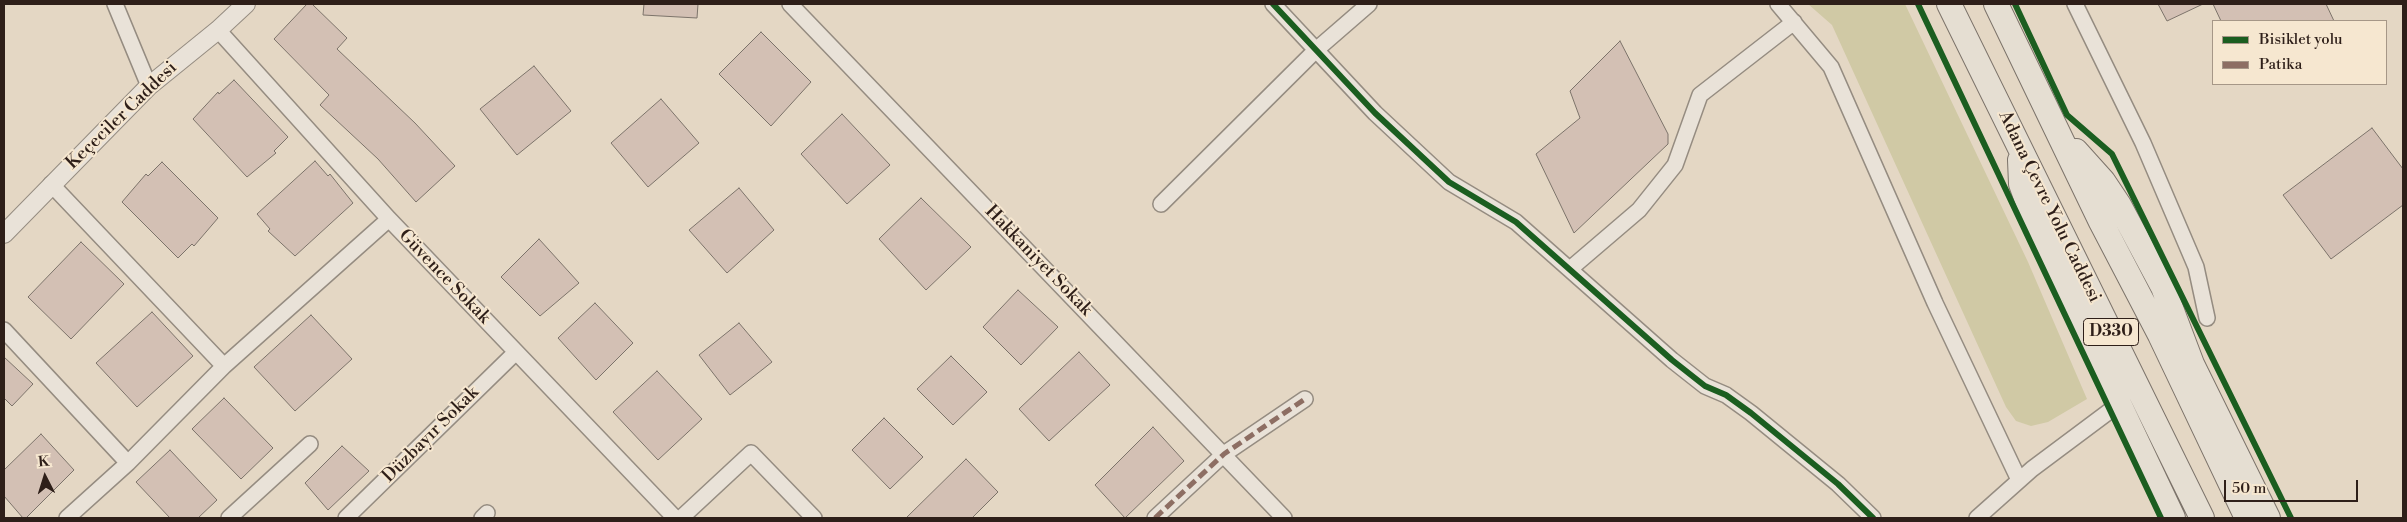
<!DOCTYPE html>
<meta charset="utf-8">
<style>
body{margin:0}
#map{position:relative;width:2407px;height:522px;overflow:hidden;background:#e4d7c4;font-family:"Libre Bodoni",serif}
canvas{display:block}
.frame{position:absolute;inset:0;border:5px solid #2e1f19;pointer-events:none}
.legend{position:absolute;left:2212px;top:20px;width:175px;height:65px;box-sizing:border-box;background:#f6e7d0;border:1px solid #a69787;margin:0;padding:6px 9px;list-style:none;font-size:15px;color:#2e1f19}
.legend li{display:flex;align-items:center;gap:10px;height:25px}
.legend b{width:25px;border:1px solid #a69787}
.north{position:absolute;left:20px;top:452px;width:50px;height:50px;-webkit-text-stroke:4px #f6e7d0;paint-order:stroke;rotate:355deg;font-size:14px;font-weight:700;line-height:20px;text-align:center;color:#2e1f19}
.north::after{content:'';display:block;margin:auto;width:18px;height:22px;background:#2e1f19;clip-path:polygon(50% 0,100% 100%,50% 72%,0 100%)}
.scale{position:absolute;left:2224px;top:480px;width:134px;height:22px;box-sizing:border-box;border:2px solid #2e1f19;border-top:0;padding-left:6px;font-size:15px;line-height:18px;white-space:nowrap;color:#2e1f19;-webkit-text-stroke:4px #f6e7d0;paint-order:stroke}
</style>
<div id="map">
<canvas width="2407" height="522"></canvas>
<div class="frame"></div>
<ul class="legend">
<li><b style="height:6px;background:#1b5e20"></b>Bisiklet yolu</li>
<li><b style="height:6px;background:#8d6e63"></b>Patika</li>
</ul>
<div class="north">K</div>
<div class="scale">50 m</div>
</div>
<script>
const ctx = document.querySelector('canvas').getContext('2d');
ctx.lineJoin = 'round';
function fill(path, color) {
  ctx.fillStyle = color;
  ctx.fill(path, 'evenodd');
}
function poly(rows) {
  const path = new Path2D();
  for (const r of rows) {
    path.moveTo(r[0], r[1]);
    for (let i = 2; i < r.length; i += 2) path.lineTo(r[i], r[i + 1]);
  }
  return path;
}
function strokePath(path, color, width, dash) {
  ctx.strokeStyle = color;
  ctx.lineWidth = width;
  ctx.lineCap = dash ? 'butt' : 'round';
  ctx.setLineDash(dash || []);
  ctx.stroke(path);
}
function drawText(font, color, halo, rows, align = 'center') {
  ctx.font = font + ' "Libre Bodoni",serif';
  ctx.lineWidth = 4;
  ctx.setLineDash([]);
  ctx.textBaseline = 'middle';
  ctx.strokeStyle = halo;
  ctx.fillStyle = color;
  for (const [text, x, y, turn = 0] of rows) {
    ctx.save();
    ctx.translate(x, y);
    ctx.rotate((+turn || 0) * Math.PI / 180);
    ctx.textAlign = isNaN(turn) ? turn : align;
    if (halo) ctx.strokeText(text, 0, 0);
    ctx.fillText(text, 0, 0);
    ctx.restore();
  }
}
const green = poly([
 [1808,4,1905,4,2028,262,2087,399,2048,422,2031,426,2016,421,2006,407,1832,25]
]);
const building = poly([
 [307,4,312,4,347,38,337,49,415,123,455,166,416,202,378,159,320,105,329,95,274,39,307,4],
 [644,4,698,4,697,18,643,15,644,4],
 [2158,4,2203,4,2167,21,2158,4],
 [2213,4,2326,4,2334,21,2221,21,2213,4],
 [761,32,811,82,771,126,719,74,761,32],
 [1620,41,1668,134,1668,144,1574,233,1536,154,1580,118,1570,91,1620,41],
 [534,66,571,111,517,155,480,109,534,66],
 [234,80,288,137,274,151,276,153,247,177,193,119,218,92,219,94,234,80],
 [661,99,699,143,648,187,611,143,661,99],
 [842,114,890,165,847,204,801,154,842,114],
 [2372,128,2403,169,2403,205,2331,259,2283,195,2372,128],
 [315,161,328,176,330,174,353,203,295,256,268,231,270,229,257,214,315,161],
 [162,162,218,218,194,246,192,244,178,258,122,202,146,174,148,176,162,162],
 [739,188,774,230,727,273,689,230,739,188],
 [921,198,971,247,926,290,879,239,921,198],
 [539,239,579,283,540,316,501,277,539,239],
 [81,242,124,284,71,339,28,297,81,242],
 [1018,290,1058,327,1021,365,983,327,1018,290],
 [595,303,633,343,596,380,558,338,595,303],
 [152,312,193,356,137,407,96,363,152,312],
 [311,315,352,359,295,411,254,367,311,315],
 [739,323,772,362,730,395,699,355,739,323],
 [1079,352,1110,385,1049,441,1019,409,1079,352],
 [951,356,987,392,953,425,917,389,951,356],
 [4,357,33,384,12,406,4,398,4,357],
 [657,371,702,419,658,460,613,412,657,371],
 [224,398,273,448,241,479,192,429,224,398],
 [884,418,923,457,890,489,852,450,884,418],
 [1153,427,1184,461,1125,518,1095,485,1153,427],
 [41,434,74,470,26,518,23,518,4,496,4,470,41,434],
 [342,446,369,471,328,510,305,483,342,446],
 [170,450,217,500,198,518,170,518,136,482,170,450],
 [966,459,998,492,972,518,906,518,966,459]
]);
const minor = poly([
 [115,4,149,86],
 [790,4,1284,518],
 [1273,4,1375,113,1449,182,1516,222,1672,360,1705,386,1726,395,1751,413,1838,484,1873,518],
 [1778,4,1831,67,1935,303,2019,480],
 [2075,4,2143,143,2196,267,2207,318],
 [218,30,389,219,675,518],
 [51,184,224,366],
 [1161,204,1316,50,1369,4],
 [1570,269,1639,210,1675,165,1700,95,1794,22],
 [4,330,128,463],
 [67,518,128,463,224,366,389,219],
 [229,518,310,444],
 [346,518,516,352],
 [482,518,487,513],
 [681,518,751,453,814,518],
 [1155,518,1224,454,1305,399],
 [1977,518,2032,469,2119,404]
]);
const tertiary = poly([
 [4,234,149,86,218,30,246,4]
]);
const trunk = poly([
 [1949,4,2202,518],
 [1996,4,2101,222,2160,335,2247,518],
 [2076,151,2103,181,2119,205,2163,287,2192,364,2268,518],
 [2020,160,2021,184,2041,239,2173,518]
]);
const quiet = poly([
 [1155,518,1224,454,1305,399]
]);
const cycleway = poly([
 [1273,4,1375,113,1449,182,1516,222,1672,360,1705,386,1726,395,1751,413,1838,484,1873,518],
 [1918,4,2161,518],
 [2015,4,2067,115,2112,154,2291,518]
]);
const shields = [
 [2111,332,55]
];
const shieldNames = [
 ["D330",2111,332]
];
const streetNames = [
 ["Keçeciler Caddesi",122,116,-44],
 ["Adana Çevre Yolu Caddesi",2049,207,64],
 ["Hakkaniyet Sokak",1038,261,46],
 ["Güvence Sokak",444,277,46],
 ["Düzbayır Sokak",431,435,-45]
];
fill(green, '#d0c9a5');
fill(building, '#d3c0b4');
strokePath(building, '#7c736a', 1);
strokePath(minor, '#958c81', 18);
strokePath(tertiary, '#958c81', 20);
strokePath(trunk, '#7c736a', 26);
strokePath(minor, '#e9e2d8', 15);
strokePath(tertiary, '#e9e2d8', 18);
strokePath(trunk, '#e5ded2', 24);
strokePath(quiet, '#8d6e63', 5, [10, 5]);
strokePath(cycleway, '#1b5e20', 6);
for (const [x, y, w] of shields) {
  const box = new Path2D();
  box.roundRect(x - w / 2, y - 13.5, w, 27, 4);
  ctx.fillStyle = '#f6e7d0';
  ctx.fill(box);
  strokePath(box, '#2e1f19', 1);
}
drawText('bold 16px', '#2e1f19', null, shieldNames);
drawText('18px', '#2e1f19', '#f6e7d0', streetNames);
</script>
